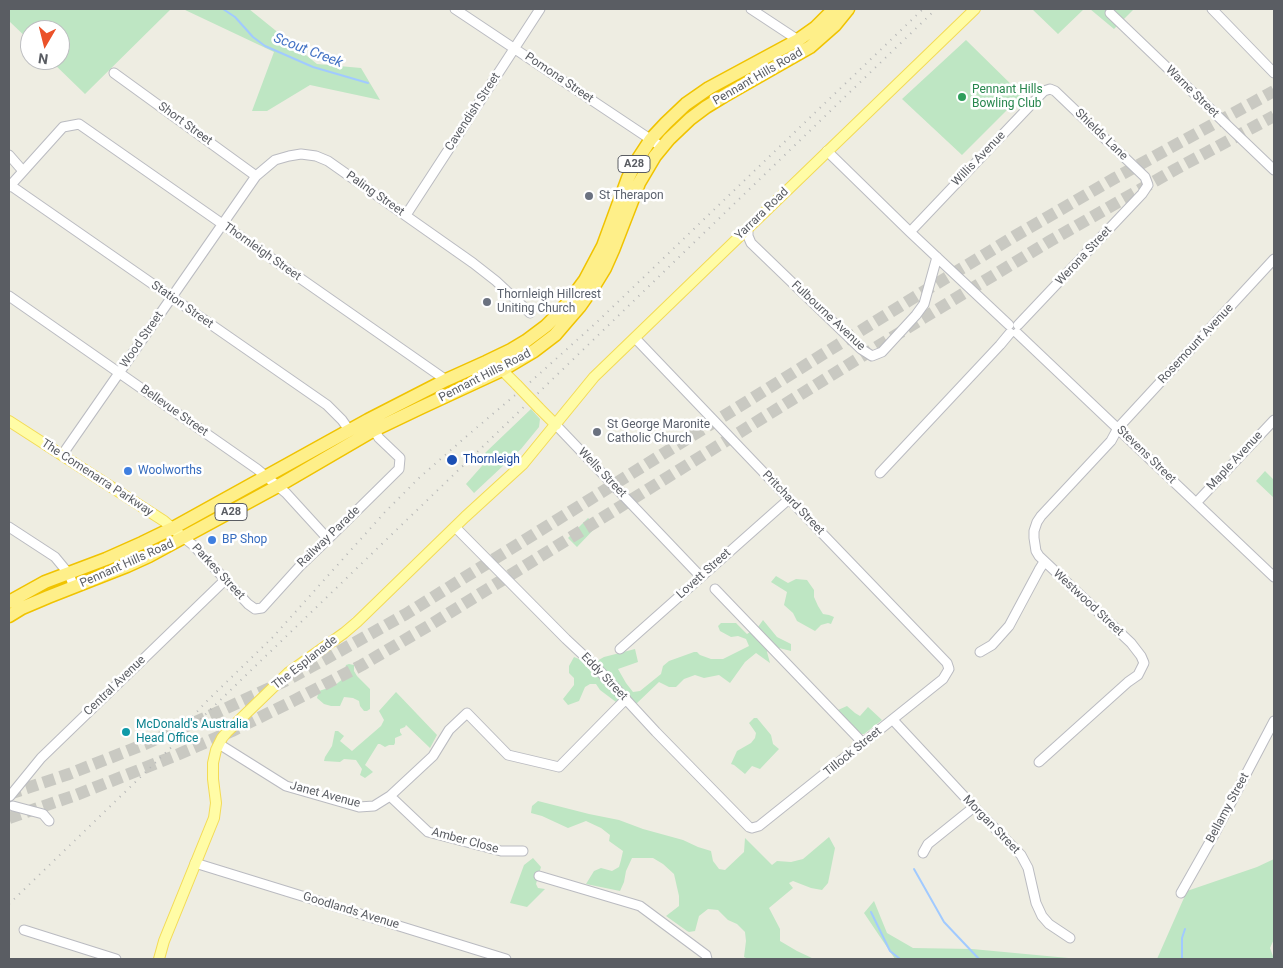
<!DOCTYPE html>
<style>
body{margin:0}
#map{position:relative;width:1283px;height:968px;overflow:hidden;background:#eeede2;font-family:Roboto,sans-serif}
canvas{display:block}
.frame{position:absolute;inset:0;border:10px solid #5a5d63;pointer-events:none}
.north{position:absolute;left:20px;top:20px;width:50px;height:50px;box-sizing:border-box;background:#fff;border:1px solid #bdbec1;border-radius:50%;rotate:188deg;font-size:14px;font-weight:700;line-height:20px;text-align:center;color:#5a5d63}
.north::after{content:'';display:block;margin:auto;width:18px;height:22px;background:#eb522a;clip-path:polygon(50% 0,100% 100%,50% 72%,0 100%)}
</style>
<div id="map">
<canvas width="1283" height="968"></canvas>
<div class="frame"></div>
<div class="north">N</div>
</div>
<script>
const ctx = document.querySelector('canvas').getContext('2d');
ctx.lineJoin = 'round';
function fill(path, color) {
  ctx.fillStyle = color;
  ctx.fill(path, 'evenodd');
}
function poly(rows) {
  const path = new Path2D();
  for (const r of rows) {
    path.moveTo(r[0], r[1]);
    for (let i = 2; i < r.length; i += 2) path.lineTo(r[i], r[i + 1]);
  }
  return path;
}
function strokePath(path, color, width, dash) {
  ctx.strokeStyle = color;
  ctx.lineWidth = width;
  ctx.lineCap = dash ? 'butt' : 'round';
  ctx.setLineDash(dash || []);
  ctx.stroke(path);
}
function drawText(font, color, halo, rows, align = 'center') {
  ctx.font = font + ' Roboto,sans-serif';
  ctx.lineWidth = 5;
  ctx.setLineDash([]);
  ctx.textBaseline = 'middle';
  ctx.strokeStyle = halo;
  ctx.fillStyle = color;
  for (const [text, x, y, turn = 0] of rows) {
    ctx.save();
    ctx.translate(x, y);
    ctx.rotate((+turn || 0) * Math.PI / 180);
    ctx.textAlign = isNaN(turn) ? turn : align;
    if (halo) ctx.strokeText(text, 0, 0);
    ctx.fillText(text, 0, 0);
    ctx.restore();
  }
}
const green = poly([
 [9,9,171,9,85,94,50,60,60,60,60,30,30,30,30,41,9,21],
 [183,9,249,9,317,64,361,68,380,100,310,85,267,111,252,111,274,52],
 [1032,9,1084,9,1058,34],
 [1090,9,1134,9,1114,29],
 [966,40,1022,95,962,155,902,99],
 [531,409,540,419,539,427,521,449,474,493,466,484,489,458,485,453],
 [1265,471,1274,480,1274,498,1256,481],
 [588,518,597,526,577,547,568,538],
 [776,576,788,583,796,579,807,580,814,590,814,597,818,606,823,614,829,615,834,617,831,624,828,623,821,625,815,631,797,621,793,613,784,605,787,592,771,582],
 [763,620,777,637,791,644,791,651,775,647,769,649,767,652,770,663,756,653,745,662,730,683,719,675,704,678,695,675,684,679,676,687,669,687,659,682,636,704,631,698,616,702,600,690,596,684,590,684,585,687,579,701,568,705,563,699,574,685,574,678,569,673,569,666,574,657,582,660,586,667,604,657,635,649,638,662,618,669,626,683,633,692,640,691,661,674,663,666,669,661,694,652,697,652,700,655,711,659,723,659,749,646,746,639,738,636,731,637,720,631,718,626,721,623,736,623,747,634,758,627],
 [349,664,354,665,354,671,357,676,370,689,370,709,367,711,364,711,360,706,359,701,353,698,344,697,340,706,331,706,324,704,317,698,319,691,334,686,344,678,344,672,346,665],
 [396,692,437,735,430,748,406,725,405,727,400,729,400,732,402,735,395,738,395,743,394,745,389,745,385,747,380,744,378,744,365,765,373,772,365,778,360,775,362,769,356,760,344,759,340,762,324,761,325,757,332,746,335,731,338,731,344,736,340,741,352,751,381,726,384,720,379,711],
 [847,706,855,713,860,716,868,707,882,720,864,734,858,734,840,715,838,710],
 [754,718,757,718,771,735,773,744,779,749,760,769,752,766,745,774,734,765,731,764,737,751,751,743,755,738,756,733,749,723],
 [538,801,589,814,619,820,643,829,683,840,698,847,711,851,713,861,719,869,725,870,744,852,745,838,772,865,777,861,791,862,803,859,829,837,835,848,828,883,822,890,811,888,793,881,789,883,793,888,769,908,780,929,780,941,797,951,814,959,748,959,744,957,746,941,745,932,737,924,728,920,718,910,708,909,699,916,695,931,689,932,687,931,666,916,679,906,679,896,674,874,663,864,653,858,632,858,626,871,624,882,620,891,586,884,594,871,601,868,612,871,619,867,621,860,623,851,609,841,610,835,601,828,586,821,568,828,542,816,531,813,532,806],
 [533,858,541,867,536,884,538,888,545,889,527,907,510,903,524,865],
 [1274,859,1274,939,1270,948,1274,959,1157,959,1187,891,1257,867],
 [874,901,887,933,913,948,972,949,1079,959,895,959,864,913]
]);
const stream = poly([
 [223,9,235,17,253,37,265,46,313,67,368,83],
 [914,869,944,922,979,959],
 [871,912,890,951,900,959],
 [1182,959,1182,938,1185,929]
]);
const highwayTunnel = poly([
 [9,794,69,774,145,744,216,713,287,680,329,657,406,614,918,295,1015,236,1115,178,1274,91],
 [9,818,76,795,172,757,232,731,293,701,362,665,430,625,925,317,1050,241,1176,169,1274,116]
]);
const minor = poly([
 [455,9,662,147],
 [751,9,798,40],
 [1212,9,1274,73],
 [1110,13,1274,170],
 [114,73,256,176],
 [827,151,910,232,1009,325],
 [9,155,23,171],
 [10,185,327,405,342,420,349,430],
 [9,187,63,127,79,124,446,380],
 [406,215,540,9],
 [748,228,748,236,751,243,861,349,872,356,882,352,916,315,924,304,937,257],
 [910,232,1044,91,1050,89,1055,91,1145,177,1148,185,1142,194,1018,325],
 [9,296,257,469,286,493,328,539],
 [1017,333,1274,577],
 [556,425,701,577],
 [62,455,256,176,275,160,289,156,301,154,316,156,328,161,473,263,496,281,530,313],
 [880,473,1000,345,1010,333],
 [1196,503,1274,420],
 [9,527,55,557,69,574,74,587],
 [455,527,566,639,596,667,656,732,749,827,752,828,759,826,943,679,949,669,947,663,789,499,635,338],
 [184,538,193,545,248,604,255,609,262,608,300,566,328,539,399,469,400,458,379,438,374,430],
 [715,589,863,743],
 [620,649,789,499],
 [980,652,992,645,1009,626,1039,570,1044,562],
 [893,720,974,807,1021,855,1028,868,1036,903,1042,916,1049,924,1070,938],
 [219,744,286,786,359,807,374,806,390,796,433,756,449,730,467,713,508,755,559,767,626,699],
 [1039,762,1128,682,1138,675,1144,663,1141,656,1131,643,1039,556,1036,551,1034,538,1034,531,1037,522,1041,516,1111,441,1118,428,1274,259],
 [10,796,41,758,225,580],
 [390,796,428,832,501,851,523,851],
 [13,806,43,814,49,821],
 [923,853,928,844,974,807],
 [195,863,506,959],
 [539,876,640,906,706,955,707,959],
 [1181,893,1215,833,1274,721],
 [24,930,116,959]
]);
const major = poly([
 [502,370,517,385],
 [539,408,556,425],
 [9,421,164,521,184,538],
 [159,959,164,941,214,818,216,803,213,779,213,763,216,750,222,738,227,732,288,673,344,633,357,622,465,517,523,464,594,377,975,9]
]);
const highway = poly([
 [9,602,45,582,106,559,142,543,173,528,368,420,446,380,486,362,511,350,526,341,546,326,558,314,571,299,585,280,603,246,628,178,636,162,651,139,666,123,686,104,709,88,798,40,815,28,834,9],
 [9,616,22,608,48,597,127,566,149,556,278,486,374,430,420,408,502,370,534,351,555,335,567,321,580,306,594,286,605,268,613,250,639,183,655,156,669,139,690,119,706,107,724,96,810,47,835,25,848,9]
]);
const rail = poly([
 [178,732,207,701,273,637,385,512,419,478,468,435,527,385,597,322,923,9],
 [9,904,936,9]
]);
const majorBridge = poly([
 [517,385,539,408]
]);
const markers = [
 [962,97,5,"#2e9e5b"],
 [589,196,5,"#6b7280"],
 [487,302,5,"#6b7280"],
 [597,432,5,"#6b7280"],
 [452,460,6,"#1a4fb4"],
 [128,471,5,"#3f7fe0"],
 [212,540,5,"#3f7fe0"],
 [126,732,5,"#0f9aa8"]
];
const shields = [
 [634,164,32],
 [231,512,32]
];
const shieldNames = [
 ["A28",634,164],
 ["A28",231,512]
];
const streetNames = [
 ["Pennant Hills Road",758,77,-30],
 ["Pomona Street",559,78,34],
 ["Warne Street",1192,92,44],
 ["Cavendish Street",473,112,-57],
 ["Short Street",185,124,36],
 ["Shields Lane",1101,135,44],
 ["Willis Avenue",979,159,-46],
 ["Paling Street",375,194,35],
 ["Yarrara Road",762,214,-44],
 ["Thornleigh Street",262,252,35],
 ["Werona Street",1084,256,-47],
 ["Station Street",182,305,35],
 ["Fulbourne Avenue",828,316,43],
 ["Wood Street",142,340,-55],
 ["Rosemount Avenue",1196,344,-47],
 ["Pennant Hills Road",485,376,-27],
 ["Bellevue Street",174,411,35],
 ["Stevens Street",1146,455,44],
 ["Maple Avenue",1235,461,-47],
 ["Wells Street",602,473,46],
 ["The Comenarra Parkway",97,478,33],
 ["Pritchard Street",793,503,46],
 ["Railway Parade",329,537,-44],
 ["Pennant Hills Road",127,564,-24],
 ["Parkes Street",218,572,47],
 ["Lovett Street",704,574,-42],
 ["Westwood Street",1088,603,43],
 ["The Esplanade",305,663,-38],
 ["Eddy Street",604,677,46],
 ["Central Avenue",115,686,-44],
 ["Tillock Street",853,752,-39],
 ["Janet Avenue",325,795,15],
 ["Bellamy Street",1228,808,-62],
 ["Morgan Street",991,825,46],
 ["Amber Close",465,841,15],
 ["Goodlands Avenue",351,911,17]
];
const leisureNames = [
 ["Pennant Hills",972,90],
 ["Bowling Club",972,104]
];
const worshipNames = [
 ["St Therapon",599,196],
 ["Thornleigh Hillcrest",497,295],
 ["Uniting Church",497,309],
 ["St George Maronite",607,425],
 ["Catholic Church",607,439]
];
const transitNames = [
 ["Thornleigh",463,460]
];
const shopNames = [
 ["Woolworths",138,471],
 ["BP Shop",222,540]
];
const cultureNames = [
 ["McDonald's Australia",136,725],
 ["Head Office",136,739]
];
const waterNames = [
 ["Scout Creek",308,51,21]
];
fill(green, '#bee6c3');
strokePath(stream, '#a1caff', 2);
strokePath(highwayTunnel, '#c9c9c2', 12, [12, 6]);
strokePath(minor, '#babbc1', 11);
strokePath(major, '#f3db56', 12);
strokePath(highway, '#f0c300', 15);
strokePath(minor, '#fff', 9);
strokePath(major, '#fffca6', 10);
strokePath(highway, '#feef89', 12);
strokePath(rail, '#b5b6b6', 2, [1, 6]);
strokePath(majorBridge, '#f3db56', 12, []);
strokePath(majorBridge, '#fffca6', 10);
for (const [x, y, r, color] of markers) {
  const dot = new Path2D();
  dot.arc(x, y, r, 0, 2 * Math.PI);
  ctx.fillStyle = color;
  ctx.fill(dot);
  strokePath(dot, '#fff', 2);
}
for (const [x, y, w] of shields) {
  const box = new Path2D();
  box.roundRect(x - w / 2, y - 8.5, w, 17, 4);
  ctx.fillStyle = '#fff';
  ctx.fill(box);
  strokePath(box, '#5a5d63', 1);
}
drawText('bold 11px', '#5a5d63', null, shieldNames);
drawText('12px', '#5a5d63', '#fff', streetNames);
drawText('12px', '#27864d', '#fff', leisureNames, 'left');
drawText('12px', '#5b616d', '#fff', worshipNames, 'left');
drawText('12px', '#164399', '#fff', transitNames, 'left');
drawText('12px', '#366cbe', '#fff', shopNames, 'left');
drawText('12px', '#0d838f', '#fff', cultureNames, 'left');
drawText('italic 14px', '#4171c4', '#fff', waterNames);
</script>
